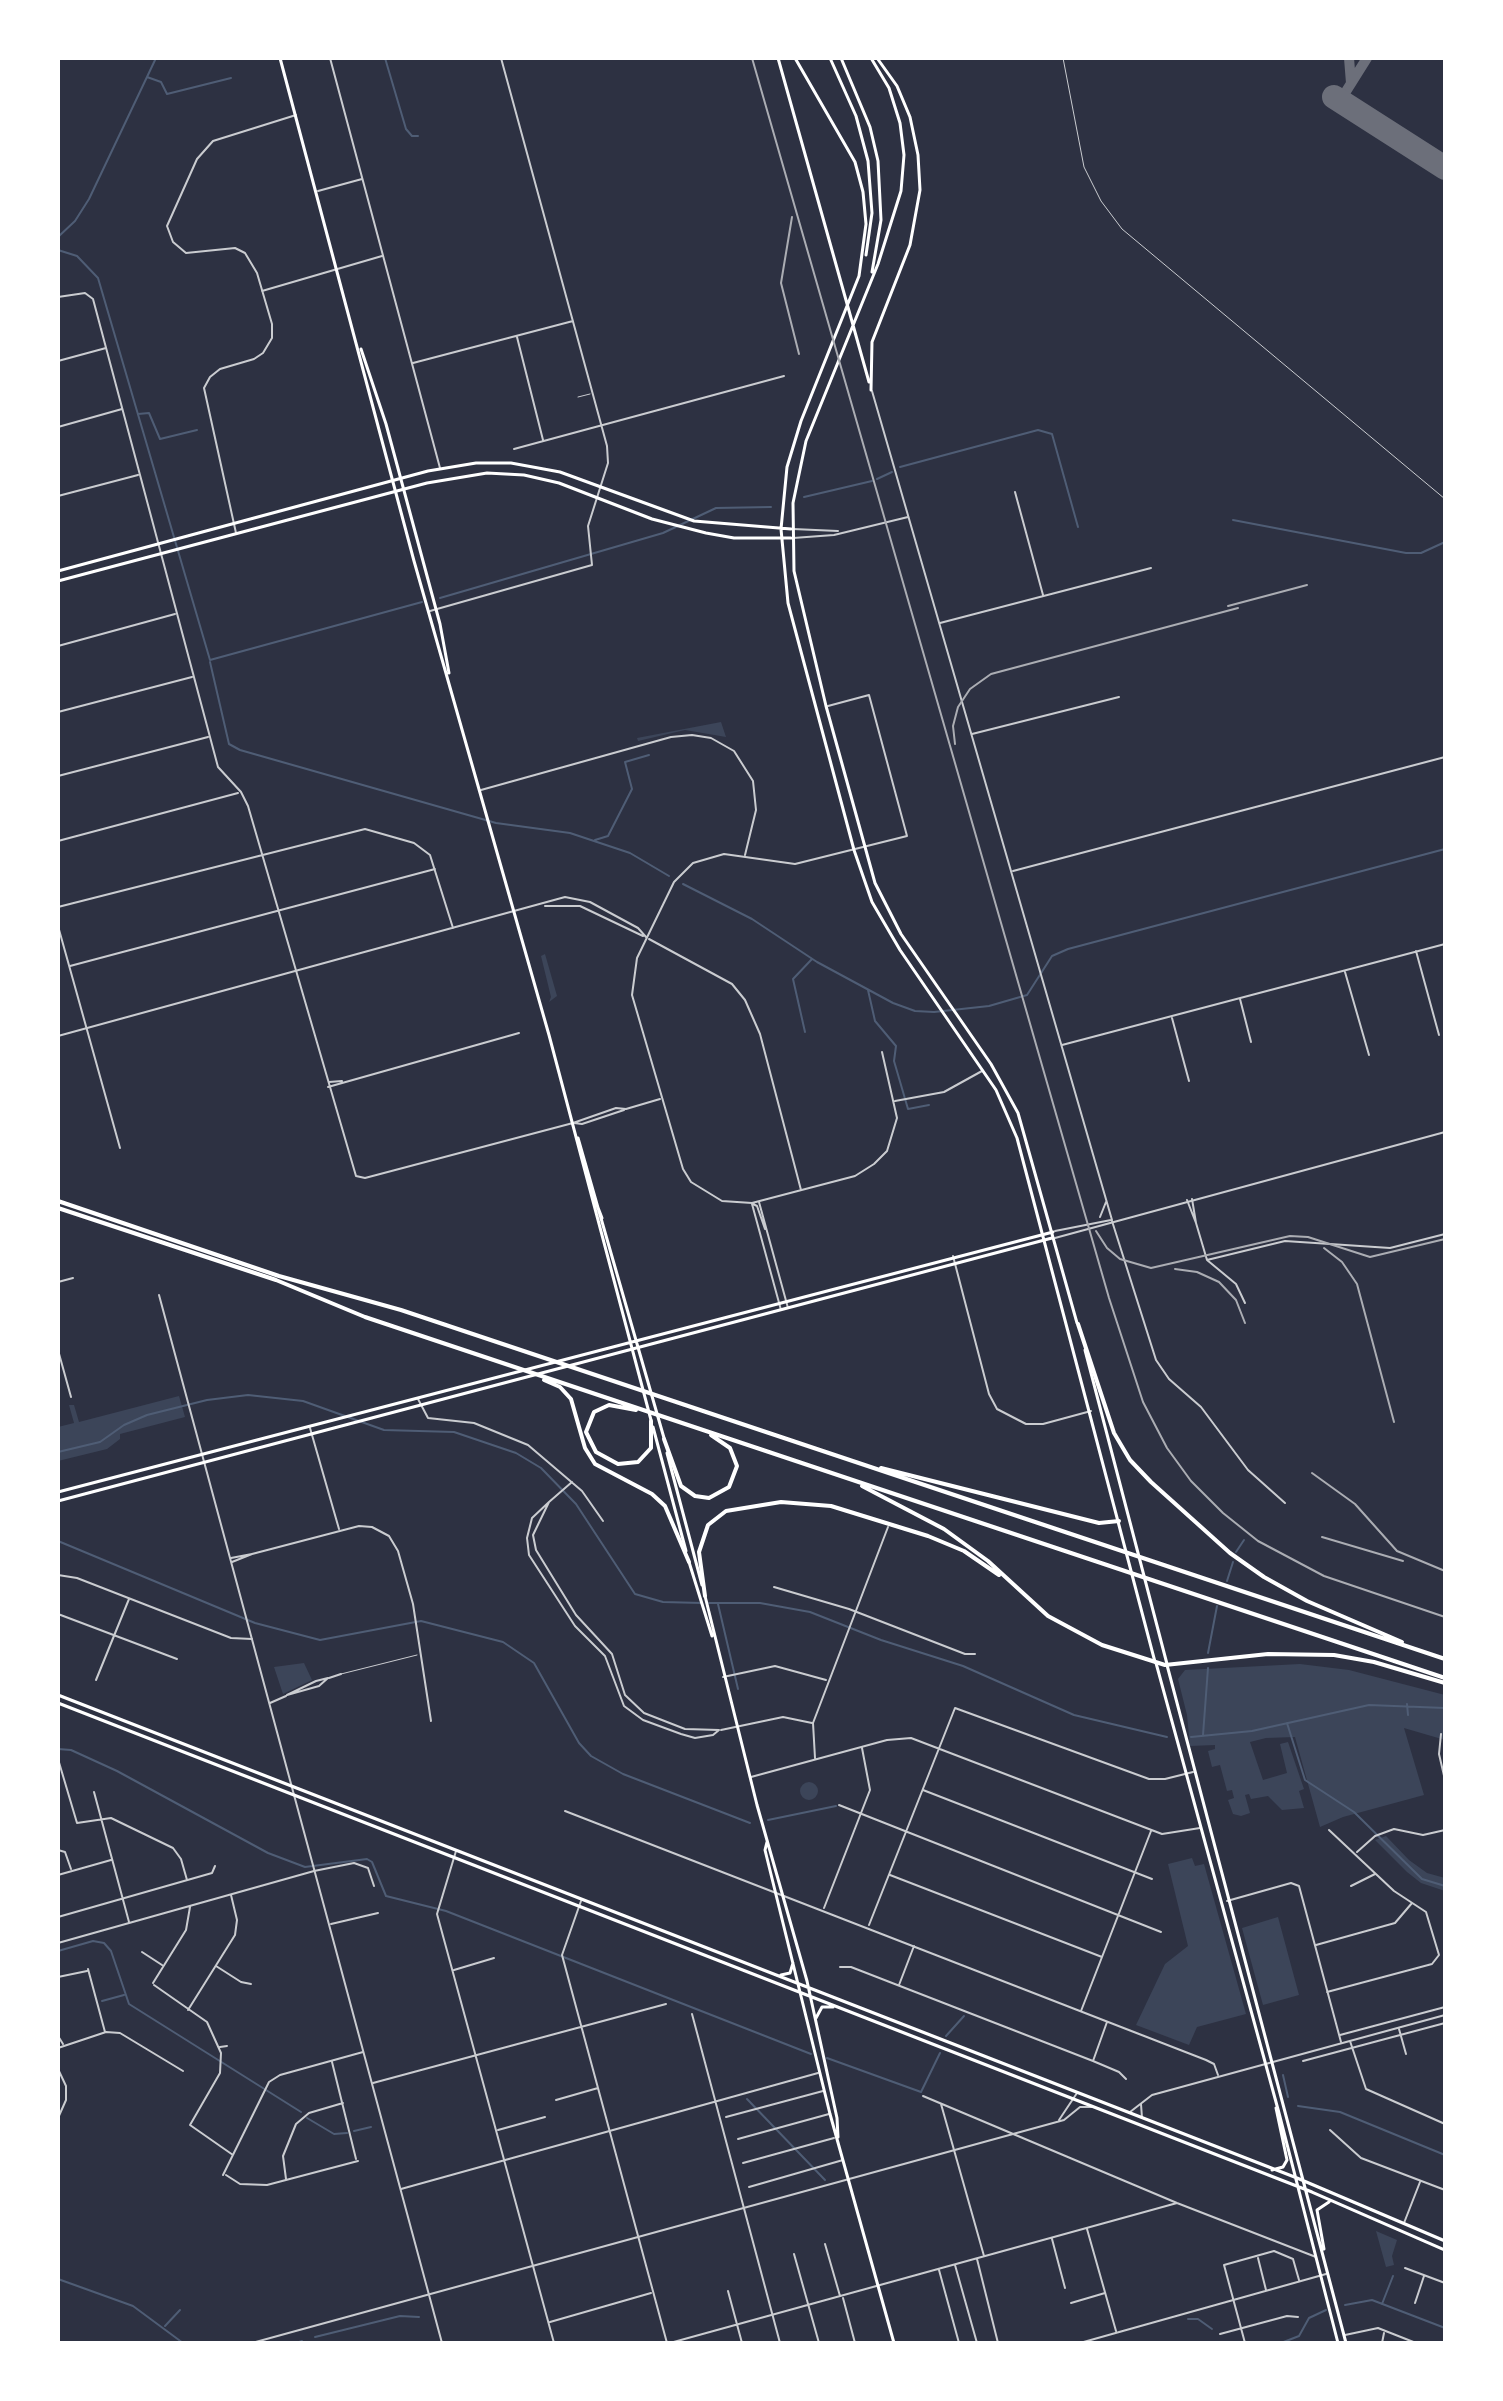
<!DOCTYPE html>
<style>
body{margin:0}
#map{position:relative;width:1503px;height:2401px;overflow:hidden;background:#2d3142;font-family:"Varela Round",sans-serif}
canvas{display:block}
.frame{position:absolute;inset:0;border:60px solid #fff;pointer-events:none}
</style>
<div id="map">
<canvas width="1503" height="2401"></canvas>
<div class="frame"></div>
</div>
<script>
const ctx = document.querySelector('canvas').getContext('2d');
ctx.lineJoin = 'round';
function fill(path, color) {
  ctx.fillStyle = color;
  ctx.fill(path, 'evenodd');
}
function poly(rows) {
  const path = new Path2D();
  for (const r of rows) {
    if (r.length === 3) {
      path.moveTo(r[0] + r[2], r[1]);
      path.arc(r[0], r[1], r[2], 0, 2 * Math.PI);
      continue;
    }
    path.moveTo(r[0], r[1]);
    for (let i = 2; i < r.length; i += 2) path.lineTo(r[i], r[i + 1]);
  }
  return path;
}
function strokePath(path, color, width, dash) {
  ctx.strokeStyle = color;
  ctx.lineWidth = width;
  ctx.lineCap = dash ? 'butt' : 'round';
  ctx.setLineDash(dash || []);
  ctx.stroke(path);
}
const green = poly([
 [721,722,726,737,685,730,638,741,637,738],
 [545,954,557,996,549,1002,551,997,541,956],
 [179,1396,185,1417,120,1434,120,1439,107,1449,58,1461,58,1427,74,1423,69,1405,74,1405,79,1422],
 [304,1663,312,1680,283,1694,274,1667],
 [1300,1664,1349,1670,1445,1695,1445,1740,1404,1728,1424,1795,1343,1817,1320,1827,1295,1737,1266,1738,1250,1742,1263,1780,1287,1773,1280,1744,1288,1742,1304,1789,1299,1791,1304,1808,1282,1810,1268,1796,1251,1799,1249,1794,1245,1795,1250,1813,1241,1816,1233,1814,1228,1800,1234,1798,1232,1790,1227,1791,1220,1765,1212,1767,1208,1751,1215,1749,1215,1745,1190,1746,1187,1715,1178,1679,1185,1670],
 [809,1791,9],
 [1386,1836,1409,1860,1427,1873,1445,1878,1445,1891,1421,1883,1407,1872,1375,1840],
 [1192,1858,1195,1866,1204,1864,1246,2014,1197,2027,1189,2045,1136,2025,1165,1964,1188,1946,1168,1864],
 [1278,1917,1299,1995,1263,2005,1242,1928],
 [1376,2231,1397,2240,1392,2256,1394,2265,1386,2267]
]);
const stream = poly([
 [385,58,406,129,412,136,418,136],
 [147,77,161,82,167,94,231,78],
 [58,237,75,221,89,199,156,58],
 [58,250,77,256,98,278,210,660,422,602],
 [138,414,149,413,160,439,197,430],
 [900,467,1038,430,1052,434,1078,527],
 [877,479,892,472],
 [804,497,872,481],
 [1233,520,1406,553,1421,553,1445,542],
 [440,598,663,533,716,508,771,507],
 [210,662,229,744,240,750,496,823,570,833,630,853,669,876],
 [595,840,608,836,632,789,625,762,649,755],
 [683,884,752,919,817,962,893,1003,915,1011,934,1012,989,1006,1027,995,1052,956,1068,949,1445,849],
 [868,990,875,1021,896,1046,894,1061,908,1109,929,1105],
 [805,1032,793,979,812,959],
 [58,1452,100,1442,124,1425,147,1415,207,1400,248,1395,303,1401,384,1430,454,1432,516,1453,541,1468,576,1504,635,1594,663,1602,702,1603],
 [58,1541,255,1623,320,1640,421,1621,503,1642,534,1663,579,1743,591,1756,623,1774,750,1823],
 [1236,1552,1244,1540],
 [1227,1581,1233,1562],
 [709,1603,760,1603,810,1612,881,1640,963,1666,1074,1715,1167,1737],
 [718,1604,738,1689],
 [1208,1653,1217,1606],
 [1407,1704,1408,1715],
 [1287,1723,1305,1780,1354,1812,1422,1879,1445,1886],
 [1203,1735,1208,1668],
 [1191,1737,1252,1731,1369,1705,1445,1708],
 [58,1749,71,1750,117,1771,268,1853,305,1867,367,1859,372,1862,386,1896,446,1911,811,2054],
 [768,1820,836,1806],
 [58,1951,93,1941,104,1943,111,1951,129,2004,301,2112],
 [102,2001,124,1995],
 [946,2036,964,2016],
 [827,2058,921,2092,940,2053],
 [1283,2075,1288,2097],
 [747,2099,825,2180],
 [1298,2106,1340,2112,1445,2155],
 [307,2118,334,2134,347,2133],
 [354,2131,371,2127],
 [58,2279,133,2306,183,2343],
 [1382,2304,1393,2276],
 [1345,2305,1372,2300,1445,2328],
 [1188,2319,1198,2319,1212,2329],
 [165,2326,180,2310],
 [315,2337,400,2316,419,2317],
 [296,2343,302,2341],
 [1281,2343,1299,2336,1309,2318,1326,2310]
]);
const taxiway = poly([
 [1349,58,1351,83],
 [1340,101,1367,58]
]);
const runway = poly([
 [1334,97,1445,168]
]);
const service = poly([
 [1063,58,1084,167,1101,201,1122,229,1445,499],
 [578,397,590,394],
 [341,1674,417,1655]
]);
const minor = poly([
 [330,58,440,468],
 [501,58,607,446,608,463,588,526,592,565],
 [318,191,362,179],
 [262,291,382,256],
 [58,297,85,293,93,299,218,767,241,792,248,806,356,1176,365,1178,573,1123,616,1108,626,1109,660,1099],
 [517,337,543,440],
 [58,361,106,348],
 [413,363,573,321],
 [58,427,122,409],
 [514,449,784,376],
 [1015,492,1043,595],
 [58,496,138,475],
 [236,533,204,388,210,377,220,369,254,359,263,353,272,338,272,324,257,273,245,253,235,248,186,253,173,242,167,226,197,159,213,141,296,115],
 [430,611,592,565],
 [940,623,1151,568],
 [58,646,175,614],
 [828,706,869,695,907,836,795,864,724,854,693,863,674,882,637,958,632,995,683,1169,691,1182,722,1201,752,1203,855,1176,874,1164,887,1151,897,1118,882,1052],
 [58,712,192,677],
 [972,734,1119,697],
 [58,776,208,737],
 [481,790,671,737,692,735,711,738,734,751,753,781,756,810,745,855],
 [58,841,238,793],
 [1013,871,1445,757],
 [545,906,580,906,643,936],
 [58,907,365,829,414,843,430,855,453,928],
 [649,939,732,984,745,1000,760,1034,801,1190],
 [1416,951,1439,1035],
 [70,966,435,869],
 [1345,972,1369,1055],
 [1240,999,1251,1042],
 [1172,1018,1189,1081],
 [58,1036,565,897,590,902,638,928,646,937],
 [1062,1045,1445,944],
 [329,1082,342,1081],
 [328,1087,519,1033],
 [895,1101,944,1092,982,1071],
 [574,1123,582,1124,624,1110],
 [1187,1200,1196,1223,1192,1199],
 [759,1202,788,1308],
 [752,1204,781,1310],
 [753,1204,757,1206,765,1229],
 [1112,1221,1156,1360,1169,1379,1201,1407,1248,1470,1285,1503],
 [1196,1223,1207,1260,1236,1284,1245,1303],
 [953,1256,989,1394,997,1409,1026,1424,1043,1424,1091,1411],
 [1207,1260,1285,1241,1390,1248,1445,1234],
 [58,1282,73,1278],
 [58,1350,71,1397],
 [418,1399,428,1418,474,1423,528,1445,582,1491,603,1521],
 [310,1428,339,1529],
 [549,1502,533,1535,536,1550,576,1615,612,1654,625,1695,644,1713,685,1729,719,1730,713,1735,695,1738,681,1734,643,1720,624,1706,605,1656,575,1626,529,1555,527,1538,532,1518,549,1502],
 [549,1502,572,1482],
 [252,1554,359,1526,372,1527,389,1536,398,1551,413,1604,431,1721],
 [231,1558,252,1554,232,1562],
 [58,1575,77,1578,231,1638,252,1639],
 [774,1587,849,1609,965,1654,975,1654],
 [58,1614,177,1659],
 [58,1659,59,1661],
 [723,1677,775,1666,826,1680],
 [328,1678,319,1686,287,1695,316,1681,328,1678],
 [329,1678,341,1674],
 [96,1680,129,1599],
 [270,1703,286,1696],
 [721,1730,783,1717,812,1723],
 [1441,1734,1439,1754,1445,1780],
 [815,1758,813,1723,888,1527],
 [58,1759,77,1823,111,1818,173,1848,181,1859,187,1880],
 [751,1777,887,1740,911,1738,1162,1834,1200,1828],
 [923,1790,1152,1879],
 [94,1792,129,1922],
 [839,1805,1161,1932],
 [565,1811,1206,2060,1214,2064,1218,2075],
 [58,1850,65,1852,71,1869],
 [456,1851,437,1914,554,2343],
 [1357,1852,1375,1836,1394,1829,1423,1835,1445,1830],
 [58,1875,111,1860],
 [890,1875,1102,1957],
 [1351,1886,1375,1874],
 [581,1901,562,1955,667,2343],
 [1227,1901,1291,1883,1299,1886,1341,2042],
 [824,1908,870,1790,862,1748],
 [58,1917,212,1873,215,1866],
 [331,1924,378,1913],
 [869,1925,955,1708,1149,1779,1165,1779,1193,1772],
 [58,1943,314,1871,354,1863,368,1868,374,1886],
 [1316,1945,1395,1923,1412,1903],
 [142,1952,162,1965],
 [216,1966,241,1982,251,1984],
 [840,1967,851,1967,1093,2061,1119,2072,1126,2079],
 [88,1969,105,2032],
 [454,1970,494,1958],
 [58,1977,87,1971],
 [153,1983,186,1930,190,1907],
 [154,1985,207,2022,221,2053,220,2073,190,2125],
 [899,1985,914,1946],
 [1327,1992,1432,1964,1439,1955,1426,1912,1394,1891,1329,1830],
 [188,2010,235,1935,237,1920,231,1895],
 [1081,2011,1151,1831],
 [692,2014,780,2343],
 [1399,2029,1406,2054],
 [1340,2035,1445,2007],
 [58,2036,63,2044],
 [1350,2041,1366,2089,1445,2124],
 [220,2047,227,2046],
 [58,2048,106,2032,120,2033,183,2071],
 [1093,2061,1107,2022],
 [1303,2061,1445,2023],
 [332,2062,356,2159],
 [58,2069,66,2086,66,2100,58,2118],
 [373,2083,666,2004],
 [923,2096,1177,2203,1316,2257],
 [556,2100,598,2088],
 [941,2104,984,2256],
 [726,2117,823,2091],
 [190,2125,233,2155],
 [498,2130,545,2117],
 [1330,2130,1361,2158,1445,2190],
 [738,2139,829,2114],
 [743,2163,834,2138],
 [223,2175,269,2082,280,2075,363,2052],
 [226,2175,240,2184,267,2185,358,2161],
 [286,2179,283,2156,296,2124,309,2113,343,2103],
 [749,2187,843,2160],
 [401,2189,818,2073],
 [1404,2223,1420,2182],
 [1087,2229,1116,2331],
 [1052,2239,1065,2288],
 [825,2244,840,2296],
 [794,2254,819,2343],
 [1258,2258,1266,2290],
 [977,2259,998,2343],
 [955,2265,977,2343],
 [1405,2268,1445,2283],
 [939,2270,959,2343],
 [728,2291,742,2343],
 [843,2298,855,2343],
 [1071,2303,1105,2293],
 [1415,2303,1424,2276],
 [550,2322,651,2293],
 [1220,2334,1287,2316,1298,2317],
 [1345,2335,1378,2328,1416,2343],
 [670,2343,1177,2203],
 [1080,2343,1326,2274],
 [1245,2343,1224,2265,1274,2251,1293,2259,1299,2280],
 [1382,2343,1384,2333]
]);
const tertiary = poly([
 [872,391,1112,1220],
 [793,529,838,531],
 [793,538,834,535,908,517],
 [58,926,120,1148],
 [1100,1217,1106,1202],
 [1055,1231,1111,1220],
 [1055,1238,1445,1132],
 [159,1295,442,2343],
 [1141,2104,1142,2118],
 [1130,2112,1152,2095,1445,2015],
 [1059,2120,1077,2093],
 [252,2343,1064,2120,1080,2107,1092,2107]
]);
const secondary = poly([
 [280,58,414,561,549,1035,651,1420],
 [361,349,386,424,440,624,449,673],
 [578,1138,664,1438],
 [592,1192,602,1218],
 [653,1427,686,1551],
 [667,1453,702,1585],
 [58,1492,1053,1232],
 [58,1501,1052,1238],
 [689,1562,712,1636],
 [705,1596,757,1805,807,1981,837,2118,838,2137],
 [1156,1663,1279,2113,1338,2343],
 [1167,1665,1346,2343],
 [58,1695,1297,2178,1445,2241],
 [58,1703,1312,2192,1445,2250],
 [767,1842,765,1850,830,2114,894,2343],
 [781,1975,790,1973,793,1963],
 [816,2018,822,2007,833,2007],
 [1272,2170,1283,2167,1287,2160,1276,2108],
 [1324,2249,1317,2210,1329,2202]
]);
const primary = poly([
 [778,58,869,382],
 [795,58,855,162,863,192,866,224,859,276,801,421,787,467,781,529,788,603,854,850,872,902,900,950,996,1090,1017,1138,1155,1662],
 [830,58,856,116,868,161,872,213,866,255],
 [841,58,870,127,878,161,881,220,872,272],
 [871,58,889,88,900,123,904,155,901,191,878,264,806,441,793,503,794,571,826,706,875,883,901,934,991,1064,1018,1113,1077,1323],
 [871,390,872,342,910,245,920,190,918,155,910,117,897,86,877,58],
 [58,571,428,471,476,463,511,463,560,472,694,521,791,529],
 [58,581,427,483,487,473,524,475,559,483,652,519,706,533,734,538,791,538],
 [1085,1350,1167,1664]
]);
const motorway = poly([
 [58,1201,279,1276,401,1310,1445,1659],
 [58,1208,276,1280,365,1317,1445,1678],
 [1078,1324,1114,1433,1130,1460,1151,1482,1230,1553,1264,1577,1307,1601,1402,1642],
 [544,1380,560,1387,571,1399,585,1448,595,1464,652,1494,665,1506,689,1562],
 [636,1410,609,1405,594,1412,586,1432,596,1452,618,1464,638,1462,651,1448,651,1421],
 [664,1439,681,1486,695,1496,709,1498,729,1487,737,1466,730,1448,711,1435],
 [881,1468,1099,1523,1119,1521],
 [862,1486,944,1529,988,1561,1048,1616,1102,1645,1165,1665,1268,1654,1334,1655,1374,1662,1445,1683],
 [705,1596,699,1552,708,1525,726,1511,781,1502,831,1506,928,1536,964,1551,999,1575]
]);
const rail = poly([
 [752,58,1109,1298,1143,1402,1167,1448,1191,1481,1223,1513,1258,1541,1324,1576,1445,1617],
 [792,217,781,283,799,354],
 [1228,606,1307,585],
 [955,744,953,726,958,707,970,689,991,674,1238,608],
 [1096,1231,1107,1248,1120,1259,1151,1268,1290,1236,1308,1237,1370,1257,1445,1239],
 [1324,1248,1342,1262,1357,1284,1394,1422],
 [1175,1269,1197,1272,1219,1282,1236,1300,1245,1323],
 [1312,1473,1355,1504,1397,1551,1445,1571],
 [1322,1537,1403,1561]
]);
fill(green, '#3c4559');
strokePath(stream, '#4f5d75', 2);
strokePath(taxiway, '#6c6f7a', 10);
strokePath(runway, '#6c6f7a', 24);
strokePath(service, '#caccd0', 1);
strokePath(minor, '#caccd0', 2);
strokePath(tertiary, '#caccd0', 2);
strokePath(secondary, '#fff', 3);
strokePath(primary, '#fff', 3);
strokePath(motorway, '#fff', 4);
strokePath(rail, '#abadb3', 2);
</script>
